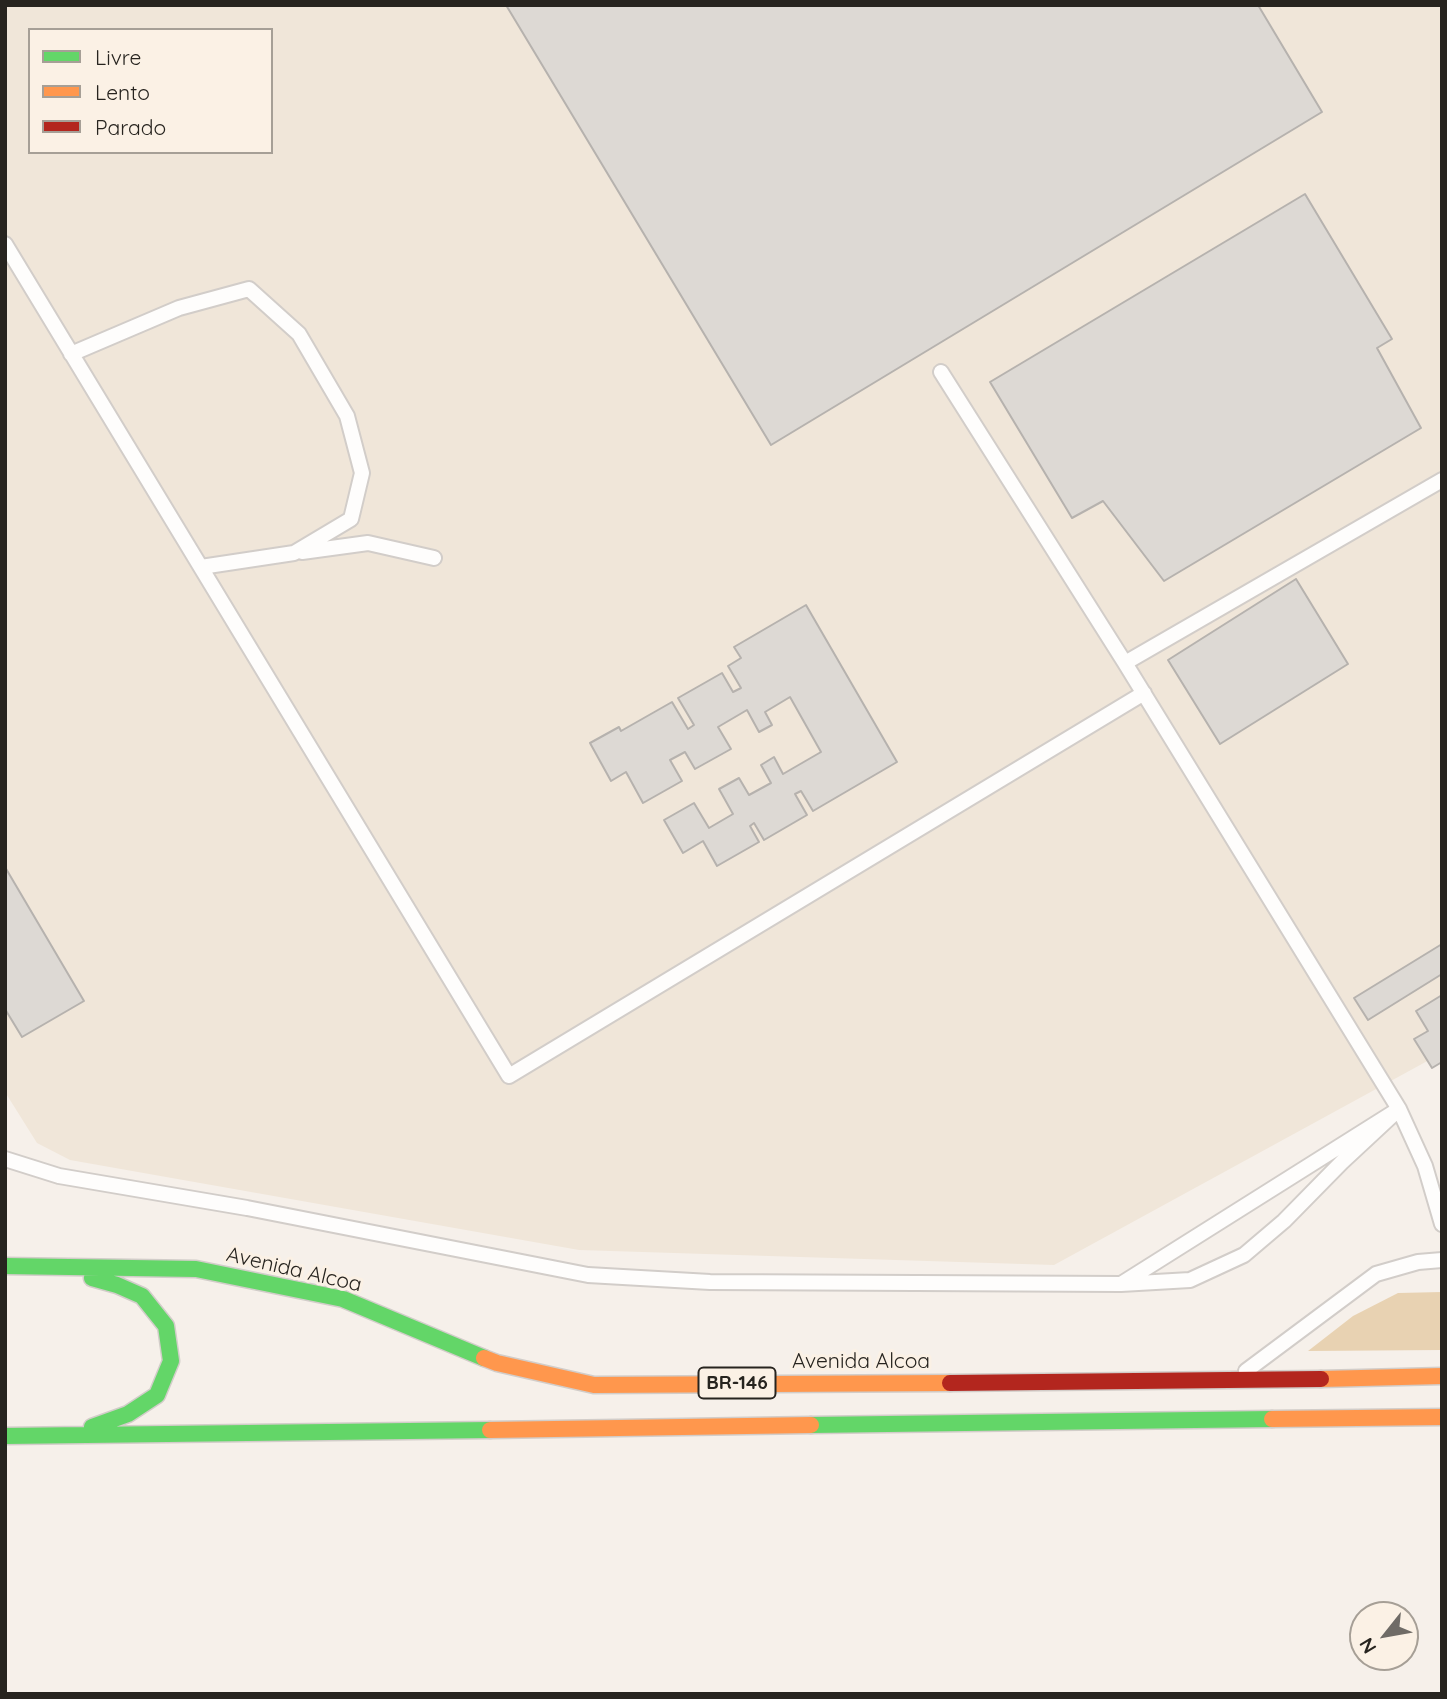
<!DOCTYPE html>
<style>
body{margin:0}
#map{position:relative;width:1447px;height:1699px;overflow:hidden;background:#f6f0ea;font-family:Quicksand,sans-serif}
canvas{display:block}
.frame{position:absolute;inset:0;border:7px solid #27241f;pointer-events:none}
.legend{position:absolute;left:28px;top:28px;width:245px;height:126px;box-sizing:border-box;background:#fbf1e5;border:2px solid #a69f96;margin:0;padding:9px 12px;list-style:none;font-size:21px;color:#27241f}
.legend li{display:flex;align-items:center;gap:14px;height:35px}
.legend b{width:35px;border:2px solid #a69f96}
.north{position:absolute;left:1349px;top:1601px;width:70px;height:70px;box-sizing:border-box;background:#fbf1e5;border:2px solid #a69f96;border-radius:50%;rotate:239deg;font-size:19px;font-weight:700;line-height:28px;text-align:center;color:#27241f}
.north::after{content:'';display:block;margin:auto;width:24px;height:32px;background:#6f6b66;clip-path:polygon(50% 0,100% 100%,50% 72%,0 100%)}
</style>
<div id="map">
<canvas width="1447" height="1699"></canvas>
<div class="frame"></div>
<ul class="legend">
<li><b style="height:9px;background:#63d668"></b>Livre</li>
<li><b style="height:9px;background:#ff974d"></b>Lento</li>
<li><b style="height:9px;background:#b3261e"></b>Parado</li>
</ul>
<div class="north">N</div>
</div>
<script>
const ctx = document.querySelector('canvas').getContext('2d');
ctx.lineJoin = 'round';
function fill(path, color) {
  ctx.fillStyle = color;
  ctx.fill(path, 'evenodd');
}
function poly(rows) {
  const path = new Path2D();
  for (const r of rows) {
    path.moveTo(r[0], r[1]);
    for (let i = 2; i < r.length; i += 2) path.lineTo(r[i], r[i + 1]);
  }
  return path;
}
function strokePath(path, color, width, dash) {
  ctx.strokeStyle = color;
  ctx.lineWidth = width;
  ctx.lineCap = dash ? 'butt' : 'round';
  ctx.setLineDash(dash || []);
  ctx.stroke(path);
}
function drawText(font, color, halo, rows, align = 'center') {
  ctx.font = font + ' Quicksand,sans-serif';
  ctx.lineWidth = 6;
  ctx.setLineDash([]);
  ctx.textBaseline = 'middle';
  ctx.strokeStyle = halo;
  ctx.fillStyle = color;
  for (const [text, x, y, turn = 0] of rows) {
    ctx.save();
    ctx.translate(x, y);
    ctx.rotate((+turn || 0) * Math.PI / 180);
    ctx.textAlign = isNaN(turn) ? turn : align;
    if (halo) ctx.strokeText(text, 0, 0);
    ctx.fillText(text, 0, 0);
    ctx.restore();
  }
}
const built = poly([
 [5,5,1442,5,1442,1053,1054,1265,579,1250,70,1160,37,1143,5,1092],
 [30,30,271,30,271,152,30,152]
]);
const green = poly([
 [1442,1292,1442,1350,1308,1351,1353,1316,1398,1293]
]);
const building = poly([
 [506,5,1258,5,1322,112,771,445,506,5],
 [1305,194,1392,339,1377,348,1421,428,1164,581,1103,501,1072,518,990,382,1305,194],
 [1296,579,1348,664,1220,744,1168,660,1296,579],
 [806,605,897,762,813,811,801,791,795,794,807,815,764,840,754,823,750,826,759,842,717,866,703,841,683,853,664,820,694,803,709,828,733,814,719,789,739,778,749,795,771,783,761,765,774,757,783,774,821,752,790,697,765,712,772,725,759,732,747,710,718,727,731,749,695,769,685,752,670,760,682,781,643,803,626,772,611,781,590,743,619,727,621,731,672,702,688,729,694,725,678,698,722,673,733,692,741,688,728,666,741,658,734,647,806,605],
 [5,867,84,1001,22,1037,5,1009,5,867],
 [1442,944,1442,974,1368,1020,1354,998,1442,944],
 [1442,995,1442,1062,1432,1068,1414,1039,1428,1031,1416,1011,1442,995]
]);
const lane = poly([
 [5,244,509,1076,1144,693],
 [71,354,179,308,249,289,299,334,347,416,362,473,351,519,294,553,201,567],
 [941,372,1125,663,1399,1109,1425,1166,1442,1224],
 [302,552,368,543,434,558],
 [1125,663,1442,480],
 [1399,1109,1342,1162,1284,1221,1244,1255,1190,1280,1121,1284,1399,1109],
 [5,1159,59,1176,247,1208,588,1275,710,1282,1121,1284],
 [1246,1371,1376,1274,1418,1262,1442,1260]
]);
const fast = poly([
 [5,1266,196,1269,343,1299,484,1358],
 [92,1278,117,1285,142,1296,166,1326,171,1361,157,1395,128,1414,92,1427],
 [811,1425,1272,1419],
 [5,1436,490,1430]
]);
const slow = poly([
 [484,1358,497,1363,594,1385,950,1383],
 [1321,1379,1442,1376],
 [1272,1419,1442,1417],
 [490,1430,811,1425]
]);
const jam = poly([
 [950,1383,1321,1379]
]);
const shields = [
 [737,1383,77]
];
const shieldNames = [
 ["BR-146",737,1383]
];
const streetNames = [
 ["Avenida Alcoa",294,1270,13],
 ["Avenida Alcoa",861,1362]
];
fill(built, '#f0e6d9');
fill(green, '#e8d2b2');
fill(building, '#ddd9d4');
strokePath(building, '#b6b2ae', 2);
strokePath(lane, '#d2cdc9', 18);
strokePath(fast, '#d2cdc9', 19);
strokePath(slow, '#d2cdc9', 19);
strokePath(jam, '#d2cdc9', 19);
strokePath(lane, '#fefdfc', 14);
strokePath(fast, '#63d668', 16);
strokePath(slow, '#ff974d', 16);
strokePath(jam, '#b3261e', 16);
for (const [x, y, w] of shields) {
  const box = new Path2D();
  box.roundRect(x - w / 2, y - 15.5, w, 31, 5);
  ctx.fillStyle = '#fbf1e5';
  ctx.fill(box);
  strokePath(box, '#27241f', 2);
}
drawText('bold 19px', '#27241f', null, shieldNames);
drawText('21px', '#27241f', '#fbf1e5', streetNames);
</script>
